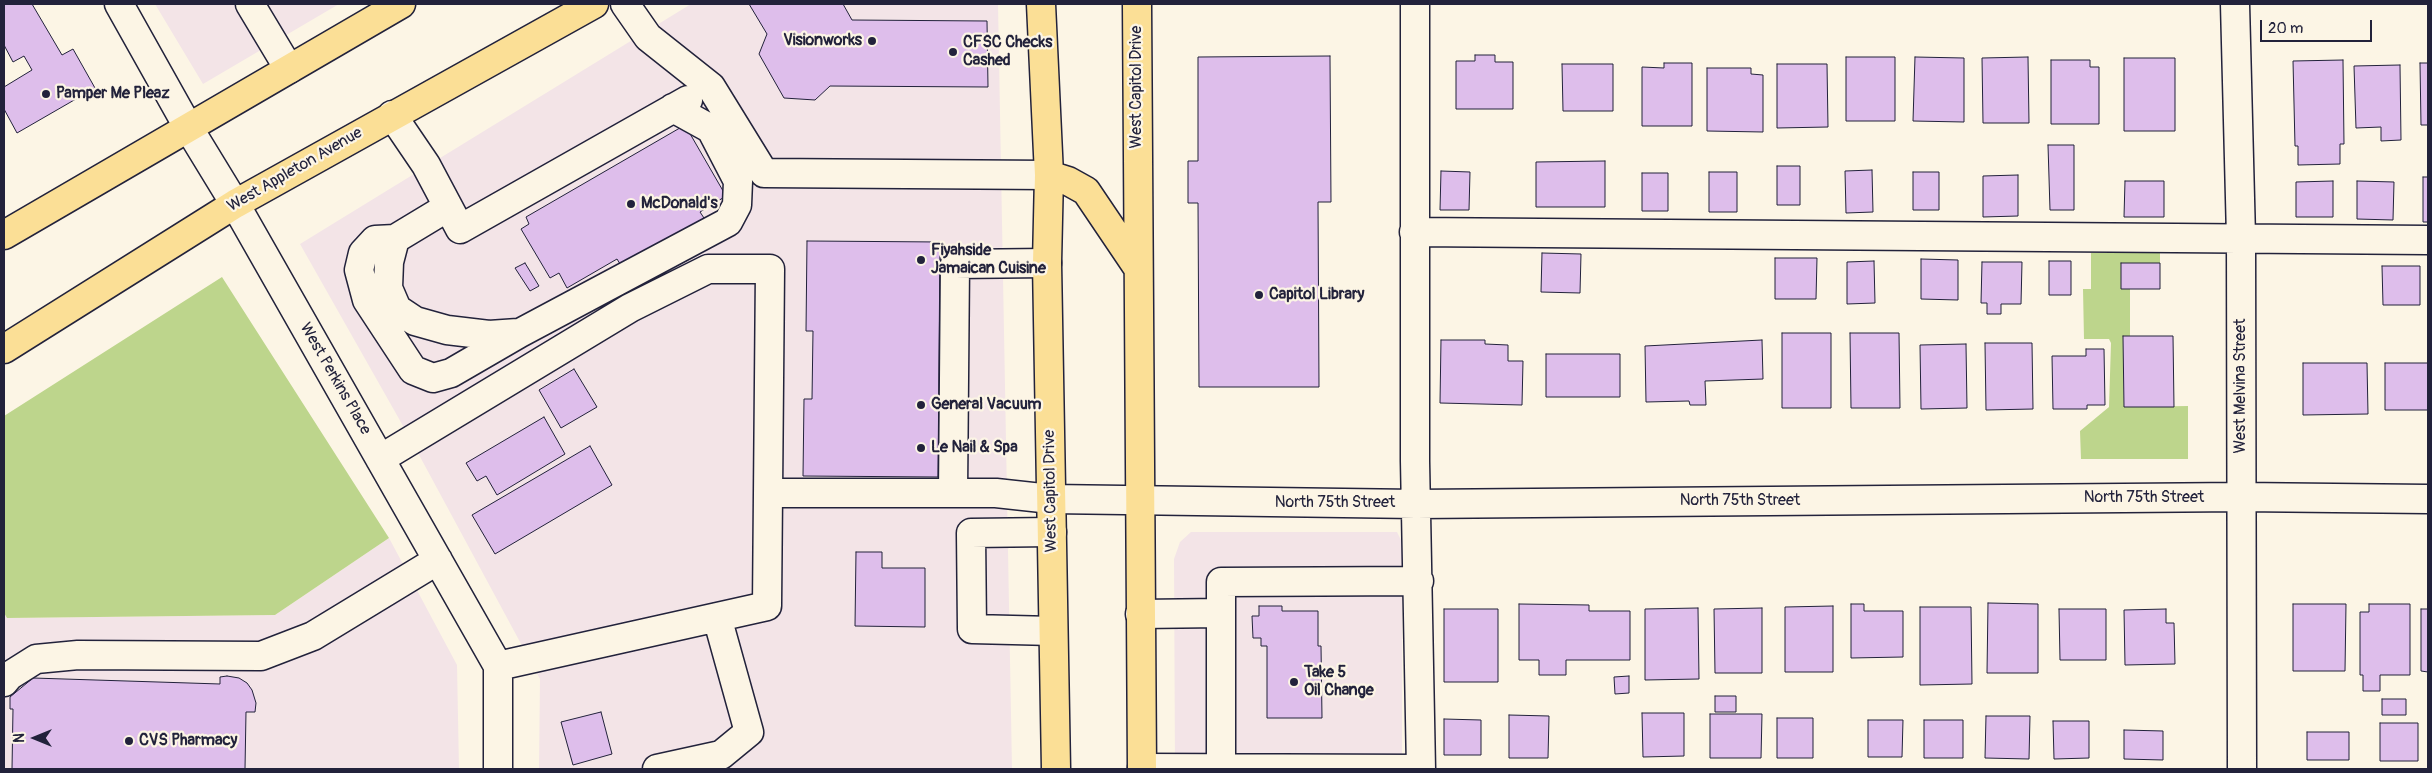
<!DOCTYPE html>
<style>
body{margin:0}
#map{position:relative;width:2432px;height:773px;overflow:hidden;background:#fcf5e5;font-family:Pangolin,sans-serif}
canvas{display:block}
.frame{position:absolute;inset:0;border:5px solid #22223b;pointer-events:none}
.north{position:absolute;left:10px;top:713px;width:50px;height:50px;-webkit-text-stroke:4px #fcf5e5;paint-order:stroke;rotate:270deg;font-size:14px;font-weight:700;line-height:20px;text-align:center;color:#22223b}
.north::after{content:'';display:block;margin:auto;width:18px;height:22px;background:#22223b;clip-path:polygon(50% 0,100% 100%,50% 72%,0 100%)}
.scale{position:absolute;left:2260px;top:20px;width:112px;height:22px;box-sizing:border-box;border:2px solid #22223b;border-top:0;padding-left:6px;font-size:15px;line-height:18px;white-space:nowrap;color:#22223b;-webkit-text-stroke:4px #fcf5e5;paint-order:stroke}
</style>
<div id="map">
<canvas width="2432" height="773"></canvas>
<div class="frame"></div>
<div class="north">N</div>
<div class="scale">20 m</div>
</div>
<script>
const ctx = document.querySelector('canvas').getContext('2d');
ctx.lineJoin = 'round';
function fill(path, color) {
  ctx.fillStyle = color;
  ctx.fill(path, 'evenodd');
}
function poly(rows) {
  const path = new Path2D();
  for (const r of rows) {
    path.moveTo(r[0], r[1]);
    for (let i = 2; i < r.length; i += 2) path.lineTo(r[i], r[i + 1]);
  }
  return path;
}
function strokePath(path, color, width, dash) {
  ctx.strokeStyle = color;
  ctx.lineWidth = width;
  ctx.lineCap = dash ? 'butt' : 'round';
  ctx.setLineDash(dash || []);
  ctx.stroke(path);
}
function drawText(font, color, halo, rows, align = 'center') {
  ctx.font = font + ' Pangolin,sans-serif';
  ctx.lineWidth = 4.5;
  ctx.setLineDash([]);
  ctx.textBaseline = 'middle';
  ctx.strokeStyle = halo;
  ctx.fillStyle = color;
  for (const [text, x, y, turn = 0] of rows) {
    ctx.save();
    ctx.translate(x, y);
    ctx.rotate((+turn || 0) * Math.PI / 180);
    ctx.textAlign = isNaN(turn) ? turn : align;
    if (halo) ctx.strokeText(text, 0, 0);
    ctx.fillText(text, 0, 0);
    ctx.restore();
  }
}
const built = poly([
 [155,4,339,4,203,84],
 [691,4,998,4,1012,769,539,769,540,679,411,440,300,244],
 [1191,532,1397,532,1402,542,1402,769,1175,769,1174,559,1180,542],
 [389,538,457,665,459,769,4,769,4,613,7,618,275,615]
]);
const green = poly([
 [2091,253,2160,253,2160,263,2121,263,2121,289,2130,289,2130,336,2123,337,2124,407,2188,406,2188,459,2081,459,2080,431,2109,407,2111,343,2109,339,2084,339,2083,289,2091,289],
 [222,277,389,538,275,615,7,618,4,613,4,416]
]);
const building = poly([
 [4,4,32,4,62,55,73,49,95,88,17,133,4,109,4,87,32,70,24,56,13,62,4,45,4,4],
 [749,4,843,4,852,20,987,21,988,87,830,86,815,100,784,98,759,54,767,34,749,4],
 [1475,55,1495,55,1495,62,1513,62,1513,109,1456,109,1456,61,1475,61,1475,55],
 [1330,56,1331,202,1318,202,1319,387,1199,387,1198,203,1188,203,1188,161,1198,161,1198,57,1330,56],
 [1846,57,1895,57,1895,121,1846,121,1846,57],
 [1915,57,1964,58,1964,122,1913,121,1915,57],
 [2028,57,2029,123,1983,123,1982,58,2028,57],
 [2124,58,2175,58,2175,131,2124,131,2124,58],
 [2051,60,2090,60,2090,67,2099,67,2099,124,2051,124,2051,60],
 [2343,60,2344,144,2340,144,2340,164,2298,165,2298,146,2295,146,2293,61,2343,60],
 [1664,63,1692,63,1692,126,1642,126,1642,67,1664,68,1664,63],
 [2420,63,2428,63,2428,125,2421,125,2420,63],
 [1562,64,1613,64,1613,111,1563,111,1562,64],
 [1777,64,1827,64,1828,127,1777,128,1777,64],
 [2400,65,2401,140,2381,141,2381,127,2356,128,2354,66,2400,65],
 [1707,68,1751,68,1751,74,1763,75,1763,132,1707,131,1707,68],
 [685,125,726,196,700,212,704,218,622,267,617,259,567,288,559,273,550,278,521,229,529,224,526,217,685,125],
 [2048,145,2074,145,2074,210,2050,210,2048,145],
 [1605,161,1605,207,1536,207,1536,162,1605,161],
 [1777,166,1800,166,1800,205,1777,205,1777,166],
 [1872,170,1873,212,1846,213,1845,171,1872,170],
 [1441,171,1470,172,1469,210,1440,210,1441,171],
 [1709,172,1737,172,1737,212,1709,212,1709,172],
 [1913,172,1939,172,1939,210,1913,210,1913,172],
 [1642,173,1668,173,1668,211,1642,211,1642,173],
 [2018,175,2018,216,1983,217,1983,176,2018,175],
 [2423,177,2428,177,2428,222,2423,222,2423,177],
 [2125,181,2164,181,2164,217,2124,217,2125,181],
 [2333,181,2333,217,2296,217,2296,182,2333,181],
 [2357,181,2394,182,2393,220,2357,219,2357,181],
 [807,241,940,242,938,477,803,476,804,399,812,399,813,331,806,331,807,241],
 [1542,253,1581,254,1580,293,1541,292,1542,253],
 [1775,258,1817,258,1816,299,1775,299,1775,258],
 [1921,259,1958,260,1958,300,1921,299,1921,259],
 [1874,261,1875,303,1847,304,1847,262,1874,261],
 [2049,261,2071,261,2071,295,2049,295,2049,261],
 [1982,262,2022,262,2021,304,2001,304,2001,314,1987,314,1987,303,1981,303,1982,262],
 [525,263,539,286,530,291,515,268,525,263],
 [2121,263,2160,263,2160,289,2121,289,2121,263],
 [2382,266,2420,266,2420,305,2383,305,2382,266],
 [1782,333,1831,333,1831,408,1782,408,1782,333],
 [1850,333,1899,333,1900,408,1851,408,1850,333],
 [2123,336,2173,336,2174,407,2124,407,2123,336],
 [1441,340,1485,340,1485,344,1508,345,1508,361,1523,361,1522,405,1440,403,1441,340],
 [1762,340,1763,379,1705,381,1706,405,1690,405,1689,401,1646,402,1645,346,1762,340],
 [1985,343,2032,343,2033,409,1986,410,1985,343],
 [1966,344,1967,408,1921,409,1920,345,1966,344],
 [2086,349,2104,349,2105,405,2087,405,2087,409,2053,409,2052,356,2086,356,2086,349],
 [1546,354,1620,354,1620,397,1546,397,1546,354],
 [2303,363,2367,363,2368,414,2303,415,2303,363],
 [2385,363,2428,363,2428,410,2385,410,2385,363],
 [574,369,597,407,561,428,539,390,574,369],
 [544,417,565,454,497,495,486,476,477,481,466,463,544,417],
 [590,446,612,485,495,554,472,515,590,446],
 [856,552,882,552,882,568,925,568,925,627,855,626,856,552],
 [1988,603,2038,604,2038,673,1987,673,1988,603],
 [1519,604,1589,605,1589,611,1630,611,1630,660,1566,660,1566,675,1539,675,1539,660,1519,660,1519,604],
 [1851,604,1864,604,1864,611,1903,611,1903,657,1851,658,1851,604],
 [2293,604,2346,604,2345,671,2293,671,2293,604],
 [2369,604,2410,604,2410,675,2380,675,2380,691,2363,691,2363,675,2360,675,2360,612,2369,612,2369,604],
 [1259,606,1282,606,1282,611,1318,611,1318,646,1321,646,1322,718,1267,718,1267,646,1261,646,1261,638,1253,638,1252,616,1259,616,1259,606],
 [1833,606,1833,672,1785,672,1785,607,1833,606],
 [1920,607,1971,607,1972,684,1920,685,1920,607],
 [1698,608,1699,679,1645,680,1645,609,1698,608],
 [1762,608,1762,673,1715,673,1714,609,1762,608],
 [1444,609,1498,609,1498,682,1444,682,1444,609],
 [2059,609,2106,609,2106,660,2060,660,2059,609],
 [2166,609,2166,623,2174,623,2175,664,2125,665,2124,610,2166,609],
 [2421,609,2428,609,2428,672,2421,671,2421,609],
 [227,676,239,678,247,683,252,690,256,703,255,712,246,712,245,769,12,769,13,709,10,709,10,697,33,678,220,684,220,677,227,676],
 [1629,676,1629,693,1615,694,1614,677,1629,676],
 [1715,696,1736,696,1736,712,1715,712,1715,696],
 [2382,699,2406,699,2406,715,2382,715,2382,699],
 [601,712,612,754,573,765,561,722,601,712],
 [1642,713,1684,713,1684,756,1643,757,1642,713],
 [1710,714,1762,714,1761,758,1710,758,1710,714],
 [1509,715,1549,716,1548,758,1509,758,1509,715],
 [1986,716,2030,716,2029,759,1985,758,1986,716],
 [1777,718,1813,718,1813,758,1777,758,1777,718],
 [1444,719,1481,720,1481,755,1444,755,1444,719],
 [1868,720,1903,720,1902,757,1868,757,1868,720],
 [1924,720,1963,720,1963,758,1924,758,1924,720],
 [2053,721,2089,721,2089,758,2054,759,2053,721],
 [2380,723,2418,723,2418,761,2380,761,2380,723],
 [2124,730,2163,731,2163,760,2124,759,2124,730],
 [2307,732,2349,732,2349,760,2307,760,2307,732]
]);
const minor = poly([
 [119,4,188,127,235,204,498,666,498,769],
 [250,4,289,69],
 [625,4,648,37,711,87,764,173,1049,175],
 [1415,4,1415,461,1421,769],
 [2235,4,2241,237,2242,769],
 [392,115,426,165,460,229,688,100],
 [448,207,395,239,375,240,363,253,359,270,367,300,413,370,433,378,451,373,520,333,728,222,737,205,738,181,711,129,673,108],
 [1414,232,2428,240],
 [395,239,389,262,388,288,397,309,415,321,447,330,489,335,518,333],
 [380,459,630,308,708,269,770,269,767,606,498,666],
 [768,493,996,493,1051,499,1416,504,2241,497,2428,499],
 [953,493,955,264,1047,263],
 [1052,532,971,533,972,629,1053,631],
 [1140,614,1221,613],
 [4,682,9,676,36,659,78,655,261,656,313,636,438,560],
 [1142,768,1421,769],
 [657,769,721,755,749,732,717,617],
 [1221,769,1221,582,1419,581]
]);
const major = poly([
 [1041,4,1049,175,1047,263,1056,769],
 [1137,4,1142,769],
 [1049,175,1068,181,1086,191,1138,268],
 [4,235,401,4],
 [4,349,235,204,594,4]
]);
const markers = [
 [872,41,5,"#22223b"],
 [953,52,5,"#22223b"],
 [46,94,5,"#22223b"],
 [631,204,5,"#22223b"],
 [921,260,5,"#22223b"],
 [1259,295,5,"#22223b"],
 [921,405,5,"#22223b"],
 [921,448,5,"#22223b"],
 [1294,682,5,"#22223b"],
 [129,741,5,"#22223b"]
];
const poiNames = [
 ["Visionworks",862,41,"right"],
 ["CFSC Checks",963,43],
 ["Cashed",963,61],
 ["Pamper Me Pleaz",56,94],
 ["McDonald's",641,204],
 ["Fiyahside",931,251],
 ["Jamaican Cuisine",931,269],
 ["Capitol Library",1269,295],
 ["General Vacuum",931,405],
 ["Le Nail & Spa",931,448],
 ["Take 5",1304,673],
 ["Oil Change",1304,691],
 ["CVS Pharmacy",139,741]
];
const streetNames = [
 ["West Capitol Drive",1137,87,-90],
 ["West Appleton Avenue",295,170,-30],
 ["West Perkins Place",335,379,60],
 ["West Melvina Street",2241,386,-90],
 ["West Capitol Drive",1051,491,-91],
 ["North 75th Street",2144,498],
 ["North 75th Street",1740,501],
 ["North 75th Street",1335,503]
];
fill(built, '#f3e4e7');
fill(green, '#bdd58c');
fill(building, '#debeeb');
strokePath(building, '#22223b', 1);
strokePath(minor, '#22223b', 31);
strokePath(major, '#22223b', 31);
strokePath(minor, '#fcf5e5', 28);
strokePath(major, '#fbdf96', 28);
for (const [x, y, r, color] of markers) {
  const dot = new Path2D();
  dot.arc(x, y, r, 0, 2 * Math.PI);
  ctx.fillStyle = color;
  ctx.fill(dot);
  strokePath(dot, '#fcf5e5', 2);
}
drawText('bold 16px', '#22223b', '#fcf5e5', poiNames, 'left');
drawText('16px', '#22223b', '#fcf5e5', streetNames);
</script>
